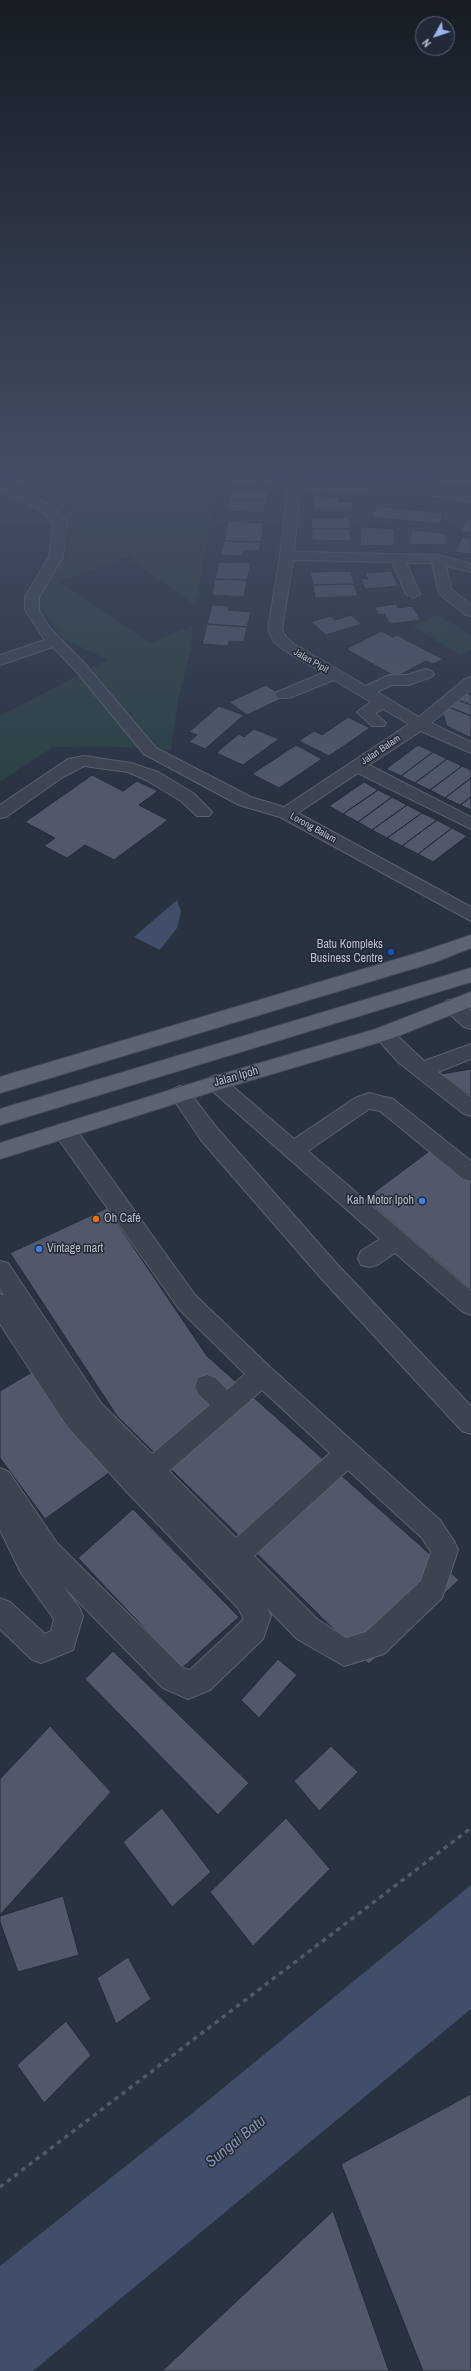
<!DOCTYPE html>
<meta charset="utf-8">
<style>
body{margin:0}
#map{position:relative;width:471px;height:2371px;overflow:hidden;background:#293241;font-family:"Archivo Narrow",sans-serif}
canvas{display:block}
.north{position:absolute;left:415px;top:16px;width:40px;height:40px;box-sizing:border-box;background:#222937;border:1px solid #5f6572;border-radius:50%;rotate:230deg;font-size:11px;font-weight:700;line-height:16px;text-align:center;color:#babfcb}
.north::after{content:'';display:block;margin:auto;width:14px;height:18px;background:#9ab4f1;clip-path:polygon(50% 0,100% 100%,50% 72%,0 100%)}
</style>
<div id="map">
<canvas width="471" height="2371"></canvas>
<div class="north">N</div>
</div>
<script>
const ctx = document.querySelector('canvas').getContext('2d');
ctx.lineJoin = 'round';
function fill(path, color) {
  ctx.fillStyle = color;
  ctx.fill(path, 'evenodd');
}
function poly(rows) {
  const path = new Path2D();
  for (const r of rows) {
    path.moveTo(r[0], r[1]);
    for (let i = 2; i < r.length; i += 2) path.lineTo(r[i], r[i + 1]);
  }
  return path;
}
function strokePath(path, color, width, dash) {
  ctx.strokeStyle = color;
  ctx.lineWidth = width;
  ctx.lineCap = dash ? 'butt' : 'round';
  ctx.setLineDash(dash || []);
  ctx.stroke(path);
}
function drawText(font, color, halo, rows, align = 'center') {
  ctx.font = font + ' "Archivo Narrow",sans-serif';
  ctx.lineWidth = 3;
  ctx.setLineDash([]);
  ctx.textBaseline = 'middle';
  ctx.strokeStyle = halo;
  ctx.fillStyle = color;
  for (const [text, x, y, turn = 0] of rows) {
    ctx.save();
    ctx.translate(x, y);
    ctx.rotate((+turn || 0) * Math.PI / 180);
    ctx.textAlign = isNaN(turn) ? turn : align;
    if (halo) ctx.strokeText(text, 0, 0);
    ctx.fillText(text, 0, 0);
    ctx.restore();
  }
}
const green = poly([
 [7,474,226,474,224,486,217,487,195,605,128,557,59,581,150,643,193,626,191,649,178,699,171,750,105,746,53,747,0,782,0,716,108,660,64,639,34,602,68,554,67,510],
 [438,615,471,635,471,650,460,655,413,626]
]);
const water = poly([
 [177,900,181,912,177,928,160,950,134,937],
 [471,1885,471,2009,33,2371,0,2371,0,2266,200,2107]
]);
const building = poly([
 [235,474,272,474,271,481,234,480,235,474],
 [320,474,381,474,381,477,320,476,320,474],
 [443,474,468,474,467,482,442,482,443,474],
 [231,489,268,491,266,501,229,500,231,489],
 [314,496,339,497,338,502,353,502,353,510,314,509,314,496],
 [229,500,266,501,264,513,227,511,229,500],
 [376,506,443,513,440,524,372,517,376,506],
 [311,518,349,518,350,529,312,529,311,518],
 [468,518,471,518,471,532,461,531,468,518],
 [228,521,264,523,261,542,224,541,228,521],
 [361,527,395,529,394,546,360,545,361,527],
 [312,529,350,529,351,541,312,540,312,529],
 [419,530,447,534,445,545,409,544,412,531,418,531,419,530],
 [462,537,471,538,471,554,455,552,462,537],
 [224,541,261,542,259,551,244,551,243,556,220,555,224,541],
 [219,562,251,563,247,580,215,579,219,562],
 [351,571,354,584,313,585,310,572,351,571],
 [391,571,398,586,365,589,361,579,368,579,365,573,391,571],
 [215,579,247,580,244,597,212,595,215,579],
 [354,584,358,596,315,598,313,585,354,584],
 [396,604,398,608,412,606,421,620,390,624,384,614,379,615,374,607,396,604],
 [212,605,229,606,228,610,251,612,247,627,207,624,212,605],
 [351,615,362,624,326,635,311,622,330,616,335,620,351,615],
 [207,624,247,627,244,642,229,641,228,646,202,644,207,624],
 [381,631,393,637,397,635,443,659,433,664,426,661,396,677,346,649,381,631],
 [266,685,285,697,247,715,229,702,266,685],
 [466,693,471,695,471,705,458,700,466,693],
 [458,700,471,705,471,716,449,707,458,700],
 [219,706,244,715,205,749,189,742,197,735,189,732,219,706],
 [449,707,471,716,471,738,447,726,443,714,449,707],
 [348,717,370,728,329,756,299,741,314,731,322,735,348,717],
 [254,729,279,739,243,765,216,753,239,734,244,737,254,729],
 [296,745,322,759,279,788,252,774,296,745],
 [418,745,433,752,401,776,386,769,418,745],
 [433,752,447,759,415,783,401,776,433,752],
 [447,759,462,766,430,790,415,783,447,759],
 [462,766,471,770,471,778,445,798,430,790,462,766],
 [92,775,123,791,137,781,158,791,139,805,168,820,114,860,85,845,67,858,44,846,55,838,25,822,92,775],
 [471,778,471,797,460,805,445,798,471,778],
 [364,782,378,790,343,814,329,806,364,782],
 [378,790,392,797,358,822,343,814,378,790],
 [392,797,407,805,372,830,358,822,392,797],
 [471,797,471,810,460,805,471,797],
 [407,805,422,813,387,838,372,830,407,805],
 [422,813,437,820,402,846,387,838,422,813],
 [437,820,452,828,418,854,402,846,437,820],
 [452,828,467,836,433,862,418,854,452,828],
 [471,1069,471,1096,441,1074,471,1069],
 [432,1149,471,1181,471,1290,365,1199,432,1149],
 [107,1208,207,1356,459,1580,369,1664,117,1416,10,1253,107,1208],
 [32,1372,109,1473,45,1519,0,1458,0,1391,32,1372],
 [133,1509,239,1617,182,1668,78,1558,133,1509],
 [113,1651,249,1783,218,1815,85,1679,113,1651],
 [278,1659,297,1675,259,1718,241,1700,278,1659],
 [50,1726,111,1792,0,1915,0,1779,50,1726],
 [331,1746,358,1772,319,1811,294,1781,331,1746],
 [162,1808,211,1872,172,1907,123,1842,162,1808],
 [286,1818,330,1869,253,1946,210,1892,286,1818],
 [63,1896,79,1955,18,1972,0,1922,0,1916,63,1896],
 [128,1957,151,1999,116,2024,97,1978,128,1957],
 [66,2021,91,2055,44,2103,17,2065,66,2021],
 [471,2094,471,2371,423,2371,341,2164,471,2094],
 [333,2211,389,2371,162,2371,333,2211]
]);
const path = poly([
 [0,2187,471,1828]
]);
const minor = poly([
 [289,474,301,474,301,482,422,486,471,494,471,502,422,494,300,490,294,552,438,555,471,564,471,572,446,566,451,589,471,605,471,616,466,615,439,594,432,563,406,563,420,594,413,598,406,594,392,562,293,560,282,630,286,637,294,644,366,686,389,675,407,675,426,669,431,671,434,674,431,677,409,685,392,685,377,692,419,717,465,679,471,677,471,690,431,723,471,742,471,753,421,731,369,765,471,817,471,829,358,773,298,813,471,907,471,921,280,817,239,805,144,754,75,670,53,647,0,665,0,655,45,640,25,610,25,597,49,557,53,523,41,511,0,490,0,481,51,505,67,522,63,557,39,597,39,610,50,628,85,664,156,748,251,797,284,807,409,724,383,709,375,713,386,723,384,726,372,726,357,712,371,702,334,680,289,698,277,698,275,695,277,692,323,673,284,650,274,642,268,630,280,556,289,474],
 [84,756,131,763,158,772,193,793,212,812,209,816,197,816,181,801,146,780,128,772,84,766,63,777,6,817,0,818,0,805,68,759,84,756],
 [453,999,460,1001,471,1011,471,1029,464,1027,446,1011,443,1006,446,1001,453,999],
 [383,1027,390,1029,424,1061,471,1044,471,1059,438,1072,471,1097,471,1116,464,1114,398,1062,373,1034,376,1029,383,1027],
 [216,1075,223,1078,294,1139,355,1098,369,1093,393,1099,471,1161,471,1181,463,1179,380,1111,369,1109,308,1151,471,1291,471,1315,463,1312,395,1253,377,1265,369,1267,361,1265,358,1258,361,1251,380,1239,209,1088,206,1083,209,1078,216,1075],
 [180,1086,187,1089,217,1128,336,1263,471,1406,471,1434,462,1431,320,1277,201,1140,170,1094,173,1089,180,1086],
 [65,1123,73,1125,195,1295,271,1368,440,1520,454,1541,458,1550,442,1598,384,1654,344,1666,297,1639,267,1608,271,1616,263,1639,210,1690,188,1699,163,1688,63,1586,79,1607,83,1616,73,1650,41,1663,31,1659,0,1629,0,1598,10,1602,45,1634,51,1631,54,1619,21,1573,0,1530,0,1468,9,1472,57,1543,183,1668,190,1670,242,1621,243,1617,238,1608,127,1492,67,1426,0,1324,0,1294,4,1296,0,1289,0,1261,8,1263,101,1403,152,1454,210,1405,198,1394,195,1386,198,1378,207,1375,216,1378,227,1390,245,1374,179,1309,57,1137,54,1131,57,1125,65,1123],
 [262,1390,330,1453,236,1538,169,1471,262,1390],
 [348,1470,422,1538,431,1552,421,1581,366,1632,346,1638,317,1619,254,1556,348,1470]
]);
const major = poly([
 [471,935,471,948,435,962,0,1093,0,1077,421,952,471,935],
 [471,968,471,982,0,1125,0,1109,471,968],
 [471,992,471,1007,390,1039,221,1089,0,1159,0,1143,209,1078,376,1029,471,992]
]);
const markers = [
 [391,952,4,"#1a4fb4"],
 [422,1201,4,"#3f7fe0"],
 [96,1219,4,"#e8710a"],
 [39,1249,4,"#3f7fe0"]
];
const farStreetnames = [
 ["Jalan Pipit",311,661,30],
 ["Jalan Balam",381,750,-34],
 ["Lorong Balam",313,828,29]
];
const poiNames = [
 ["Batu Kompleks",383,945],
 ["Business Centre",383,959],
 ["Kah Motor Ipoh",414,1201],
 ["Oh Café",104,1219,"left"],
 ["Vintage mart",47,1249,"left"]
];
const streetNames = [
 ["Jalan Ipoh",236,1077,-16]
];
const nearWaternames = [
 ["Sungai Batu",236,2142,-39]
];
fill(green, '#2c4043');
fill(water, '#404e69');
fill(building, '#50586a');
strokePath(building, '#242b39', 1);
strokePath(minor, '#5b626f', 2);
strokePath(major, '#474d5b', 2);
strokePath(path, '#4b5d61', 3.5, [4.5, 4.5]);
fill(minor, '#3d4451');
fill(major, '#5c6371');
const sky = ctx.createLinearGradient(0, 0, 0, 806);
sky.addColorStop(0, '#171c24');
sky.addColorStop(0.59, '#434f65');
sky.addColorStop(1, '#434f6500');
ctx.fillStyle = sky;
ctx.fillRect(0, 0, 471, 806);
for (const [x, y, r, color] of markers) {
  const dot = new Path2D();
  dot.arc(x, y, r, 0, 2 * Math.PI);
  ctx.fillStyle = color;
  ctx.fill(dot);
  strokePath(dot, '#222937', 1.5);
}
drawText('10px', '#babfcb', '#222937', farStreetnames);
drawText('12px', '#babfcb', '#222937', poiNames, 'right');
drawText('12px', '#babfcb', '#222937', streetNames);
drawText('italic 16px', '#8493b0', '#222937', nearWaternames);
</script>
